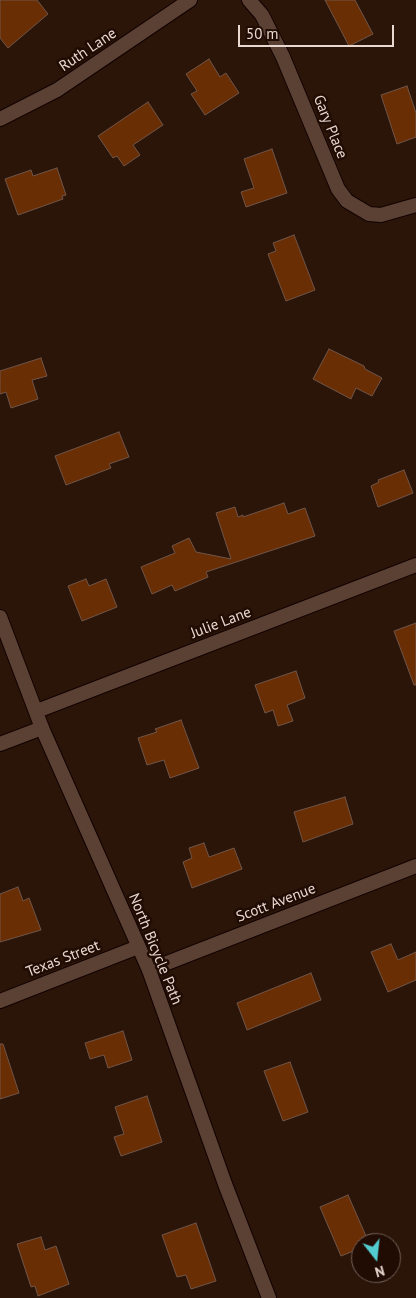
<!DOCTYPE html>
<style>
body{margin:0}
#map{position:relative;width:416px;height:1298px;overflow:hidden;background:#2b1509;font-family:"PT Sans",sans-serif}
canvas{display:block}
.north{position:absolute;left:351px;top:1233px;width:50px;height:50px;box-sizing:border-box;background:#210c03;border:1px solid #715e55;border-radius:50%;rotate:164deg;font-size:14px;font-weight:700;line-height:20px;text-align:center;color:#e8d8d0}
.north::after{content:'';display:block;margin:auto;width:18px;height:22px;background:#52ccd0;clip-path:polygon(50% 0,100% 100%,50% 72%,0 100%)}
.scale{position:absolute;left:238px;top:25px;width:156px;height:22px;box-sizing:border-box;border:2px solid #e8d8d0;border-top:0;padding-left:6px;font-size:15px;line-height:18px;white-space:nowrap;color:#e8d8d0;-webkit-text-stroke:4px #210c03;paint-order:stroke}
</style>
<div id="map">
<canvas width="416" height="1298"></canvas>
<div class="north">N</div>
<div class="scale">50 m</div>
</div>
<script>
const ctx = document.querySelector('canvas').getContext('2d');
ctx.lineJoin = 'round';
function fill(path, color) {
  ctx.fillStyle = color;
  ctx.fill(path, 'evenodd');
}
function poly(rows) {
  const path = new Path2D();
  for (const r of rows) {
    path.moveTo(r[0], r[1]);
    for (let i = 2; i < r.length; i += 2) path.lineTo(r[i], r[i + 1]);
  }
  return path;
}
function strokePath(path, color, width, dash) {
  ctx.strokeStyle = color;
  ctx.lineWidth = width;
  ctx.lineCap = dash ? 'butt' : 'round';
  ctx.setLineDash(dash || []);
  ctx.stroke(path);
}
function drawText(font, color, halo, rows, align = 'center') {
  ctx.font = font + ' "PT Sans",sans-serif';
  ctx.lineWidth = 5;
  ctx.setLineDash([]);
  ctx.textBaseline = 'middle';
  ctx.strokeStyle = halo;
  ctx.fillStyle = color;
  for (const [text, x, y, turn = 0] of rows) {
    ctx.save();
    ctx.translate(x, y);
    ctx.rotate((+turn || 0) * Math.PI / 180);
    ctx.textAlign = isNaN(turn) ? turn : align;
    if (halo) ctx.strokeText(text, 0, 0);
    ctx.fillText(text, 0, 0);
    ctx.restore();
  }
}
const building = poly([
 [0,0,37,0,48,14,8,48,0,38,0,0],
 [325,0,355,0,373,34,349,46,325,0],
 [209,59,220,77,226,73,239,93,205,115,191,94,197,91,186,74,209,59],
 [407,86,416,113,416,137,397,144,381,95,407,86],
 [148,102,163,125,133,145,140,155,124,166,117,156,113,158,98,136,148,102],
 [272,149,287,193,246,207,241,192,254,188,244,159,272,149],
 [57,168,66,195,62,196,63,199,18,215,5,179,31,170,33,176,57,168],
 [294,235,315,290,286,301,268,254,276,251,273,243,294,235],
 [329,349,364,366,365,369,382,378,372,396,356,388,351,399,313,379,329,349],
 [41,358,47,376,32,380,38,399,11,408,6,392,0,394,0,371,41,358],
 [119,432,129,457,109,464,111,468,66,485,55,456,119,432],
 [404,470,413,493,378,507,371,486,379,482,378,480,404,470],
 [284,503,288,514,305,508,315,536,206,572,208,577,175,591,172,585,152,594,141,567,175,553,172,546,189,538,196,552,231,559,216,513,235,507,238,517,243,515,243,517,284,503],
 [86,579,89,586,106,579,117,607,82,621,68,586,86,579],
 [416,623,416,685,414,685,394,631,416,623],
 [296,671,305,698,287,705,293,721,278,726,273,710,265,713,255,685,296,671],
 [181,720,199,768,170,778,164,760,147,765,138,738,157,732,155,729,181,720],
 [345,797,353,824,303,842,294,812,345,797],
 [204,843,209,857,234,848,242,869,192,888,183,862,192,858,189,848,204,843],
 [18,887,23,901,29,898,41,930,0,942,0,894,18,887],
 [391,944,398,960,416,952,416,980,388,992,371,952,391,944],
 [311,973,321,1000,247,1030,237,1003,311,973],
 [123,1031,132,1060,108,1068,104,1055,90,1059,85,1043,123,1031],
 [0,1044,3,1044,19,1093,0,1099,0,1044],
 [290,1062,308,1112,283,1121,264,1071,290,1062],
 [147,1096,162,1142,121,1156,114,1137,124,1134,115,1107,147,1096],
 [348,1195,369,1243,361,1243,361,1248,341,1256,320,1207,348,1195],
 [196,1223,216,1281,191,1289,186,1275,177,1277,162,1235,196,1223],
 [41,1237,45,1250,56,1246,69,1284,38,1296,35,1286,31,1287,17,1244,41,1237]
]);
const minor = poly([
 [249,0,262,15,283,57,338,189,347,201,369,214,381,215,416,205],
 [0,119,57,90,190,0],
 [37,711,416,565],
 [0,744,42,728],
 [149,970,416,866],
 [0,1001,138,947]
]);
const tertiary = poly([
 [0,617,42,728,149,970,225,1184,269,1298]
]);
const streetNames = [
 ["Ruth Lane",88,50,-34],
 ["Gary Place",330,127,68],
 ["Julie Lane",221,623,-21],
 ["Scott Avenue",276,903,-21],
 ["North Bicycle Path",155,949,68],
 ["Texas Street",63,959,-21]
];
fill(building, '#6a2e05');
strokePath(building, '#705548', 1);
strokePath(minor, '#120200', 16);
strokePath(tertiary, '#120200', 16);
strokePath(minor, '#5b4134', 14);
strokePath(tertiary, '#5b4134', 14);
drawText('15px', '#e8d8d0', '#210c03', streetNames);
</script>
